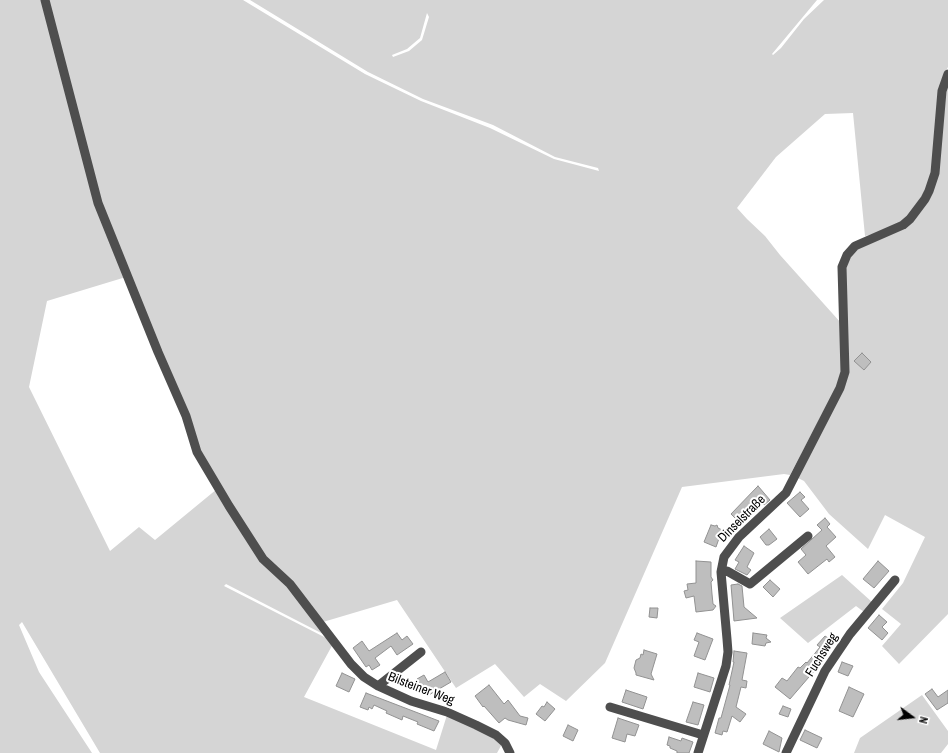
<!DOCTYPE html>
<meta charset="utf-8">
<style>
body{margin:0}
#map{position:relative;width:948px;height:753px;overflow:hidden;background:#fff;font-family:"Archivo Narrow",sans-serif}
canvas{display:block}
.north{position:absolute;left:892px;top:697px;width:40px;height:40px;-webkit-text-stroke:3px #fff;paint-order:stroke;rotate:105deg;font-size:11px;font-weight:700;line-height:16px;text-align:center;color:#000}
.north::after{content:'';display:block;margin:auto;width:14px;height:18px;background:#000;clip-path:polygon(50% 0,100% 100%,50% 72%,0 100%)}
</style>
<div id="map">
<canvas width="948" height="753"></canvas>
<div class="north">N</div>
</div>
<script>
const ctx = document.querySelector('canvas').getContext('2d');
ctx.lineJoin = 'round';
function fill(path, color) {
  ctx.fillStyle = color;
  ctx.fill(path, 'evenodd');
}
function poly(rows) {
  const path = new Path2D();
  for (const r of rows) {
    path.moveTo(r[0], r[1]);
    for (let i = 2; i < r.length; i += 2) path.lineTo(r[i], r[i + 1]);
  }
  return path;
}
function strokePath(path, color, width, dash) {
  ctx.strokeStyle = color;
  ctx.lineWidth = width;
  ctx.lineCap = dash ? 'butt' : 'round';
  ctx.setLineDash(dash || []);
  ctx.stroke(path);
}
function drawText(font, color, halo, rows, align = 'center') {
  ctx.font = font + ' "Archivo Narrow",sans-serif';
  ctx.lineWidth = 4;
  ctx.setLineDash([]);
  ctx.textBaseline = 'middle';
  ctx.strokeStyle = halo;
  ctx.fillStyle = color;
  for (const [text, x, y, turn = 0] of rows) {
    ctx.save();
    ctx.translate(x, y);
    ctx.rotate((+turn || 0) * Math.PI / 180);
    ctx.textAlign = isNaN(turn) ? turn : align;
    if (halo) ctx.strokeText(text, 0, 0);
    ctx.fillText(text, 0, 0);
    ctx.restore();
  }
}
const green = poly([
 [0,0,43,0,97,203,126,277,47,301,29,387,110,551,139,527,155,540,217,489,264,563,288,585,325,635,226,584,224,586,334,642,304,697,436,750,447,715,476,727,502,744,497,753,100,753,22,622,19,625,39,672,92,753,0,753],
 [47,0,243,0,365,74,421,101,490,128,554,159,599,171,598,168,555,157,493,125,423,99,368,72,250,0,817,0,772,54,773,55,781,48,804,19,824,0,948,0,948,67,941,81,948,78,948,614,899,664,882,646,901,624,882,609,903,583,925,537,885,515,868,549,829,514,804,481,798,478,844,386,845,266,857,248,907,227,928,187,900,227,865,236,853,113,825,114,776,157,737,208,747,219,765,236,780,255,841,323,842,376,790,475,784,474,682,487,605,663,566,701,540,684,524,697,495,664,456,688,397,600,323,622,266,559,196,447,100,202],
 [427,13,429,17,422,40,409,51,393,57,392,55,407,49,420,38],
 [842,575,872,602,864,612,856,606,808,643,780,618],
 [922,695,948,731,948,744,941,753,854,753,860,738]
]);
const building = poly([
 [862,353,871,362,864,370,854,361,862,353],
 [758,486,770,500,764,505,760,500,741,518,739,516,736,519,731,514,758,486],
 [800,492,805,497,801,500,809,509,800,517,787,503,800,492],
 [825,518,830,524,827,527,836,537,826,546,835,557,829,562,827,559,808,574,798,562,806,555,801,549,822,530,817,525,825,518],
 [711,525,715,526,717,525,718,528,722,530,716,547,704,542,711,525],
 [769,529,777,539,769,545,766,545,760,537,769,529],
 [744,546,754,553,747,567,751,570,747,575,735,569,739,562,735,560,744,546],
 [696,561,711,562,711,577,713,580,711,582,712,594,713,604,716,606,713,610,696,612,694,596,686,598,684,591,688,590,687,584,696,583,696,561],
 [878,561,889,571,874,588,863,579,878,561],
 [770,580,780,589,773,597,763,587,770,580],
 [738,584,742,586,744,607,757,618,734,621,731,585,738,584],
 [650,608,658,608,657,618,649,617,650,608],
 [879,615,887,622,882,627,888,633,882,640,868,628,879,615],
 [397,633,402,640,407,636,413,644,397,655,391,646,375,658,380,665,372,670,369,665,366,667,353,648,362,641,369,651,397,633],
 [697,633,713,639,705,660,694,656,699,642,694,640,697,633],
 [753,633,767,635,766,638,771,642,766,643,765,646,752,644,753,633],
 [831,635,836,639,820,659,821,660,814,668,815,670,790,699,775,687,782,678,787,681,798,667,800,668,806,662,807,663,820,647,817,645,825,636,828,638,831,635],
 [644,650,657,654,651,674,654,680,636,675,636,673,634,668,636,660,640,658,641,654,643,655,644,650],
 [734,651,747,653,742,680,747,681,746,688,741,687,736,707,746,714,740,722,732,716,727,732,723,731,722,735,715,733,719,718,721,718,730,685,729,685,734,662,733,662,734,651],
 [842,662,853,666,848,676,838,672,842,662],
 [445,672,451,682,427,696,417,679,424,675,428,682,445,672],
 [342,673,355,679,349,692,336,686,342,673],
 [698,673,714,678,710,692,694,687,698,673],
 [489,685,504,704,508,700,520,716,528,718,526,725,508,720,505,718,499,723,484,706,483,707,475,696,489,685],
 [849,687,864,694,853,717,839,711,849,687],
 [932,689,938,697,948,690,948,703,937,710,925,694,932,689],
 [626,690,647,697,643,709,622,702,626,690],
 [366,693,439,721,434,731,417,724,418,722,403,716,402,720,386,713,387,711,374,705,372,709,369,707,368,710,360,707,366,693],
 [547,702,555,709,545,721,536,714,542,706,544,707,547,702],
 [693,702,704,705,698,725,686,722,693,702],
 [783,706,791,709,788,717,779,714,783,706],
 [618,718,639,725,635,736,627,734,625,742,612,738,618,718],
 [568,725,578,730,573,741,563,736,568,725],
 [805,730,822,738,817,748,800,740,805,730],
 [769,731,782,738,779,752,763,744,769,731],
 [669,737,681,741,682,738,693,742,689,753,677,753,677,751,670,748,670,746,667,745,669,737]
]);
const minor = poly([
 [45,0,98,203,158,352,186,416,197,452,229,506,263,559,290,584,351,664,364,677,378,686,411,701,447,712,476,725,496,735,505,743,510,753],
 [721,572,727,571,750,584,808,536],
 [378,686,421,652],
 [610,707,703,735],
 [698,753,726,666,728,652,727,639,721,572,724,557,739,537,786,493,840,388,845,372,842,267,847,255,855,246,903,225,910,219,925,199,929,191,935,173,942,91,948,74],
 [786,753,825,671,850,634,895,580]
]);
const streetNames = [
 ["Dinselstraße",742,519,-45],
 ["Fuchsweg",822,655,-58],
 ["Bilsteiner Weg",421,689,21]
];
fill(green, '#d5d5d5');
fill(building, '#bebebe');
strokePath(building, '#929292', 1);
strokePath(minor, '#4e4e4e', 9);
drawText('13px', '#000', '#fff', streetNames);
</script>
